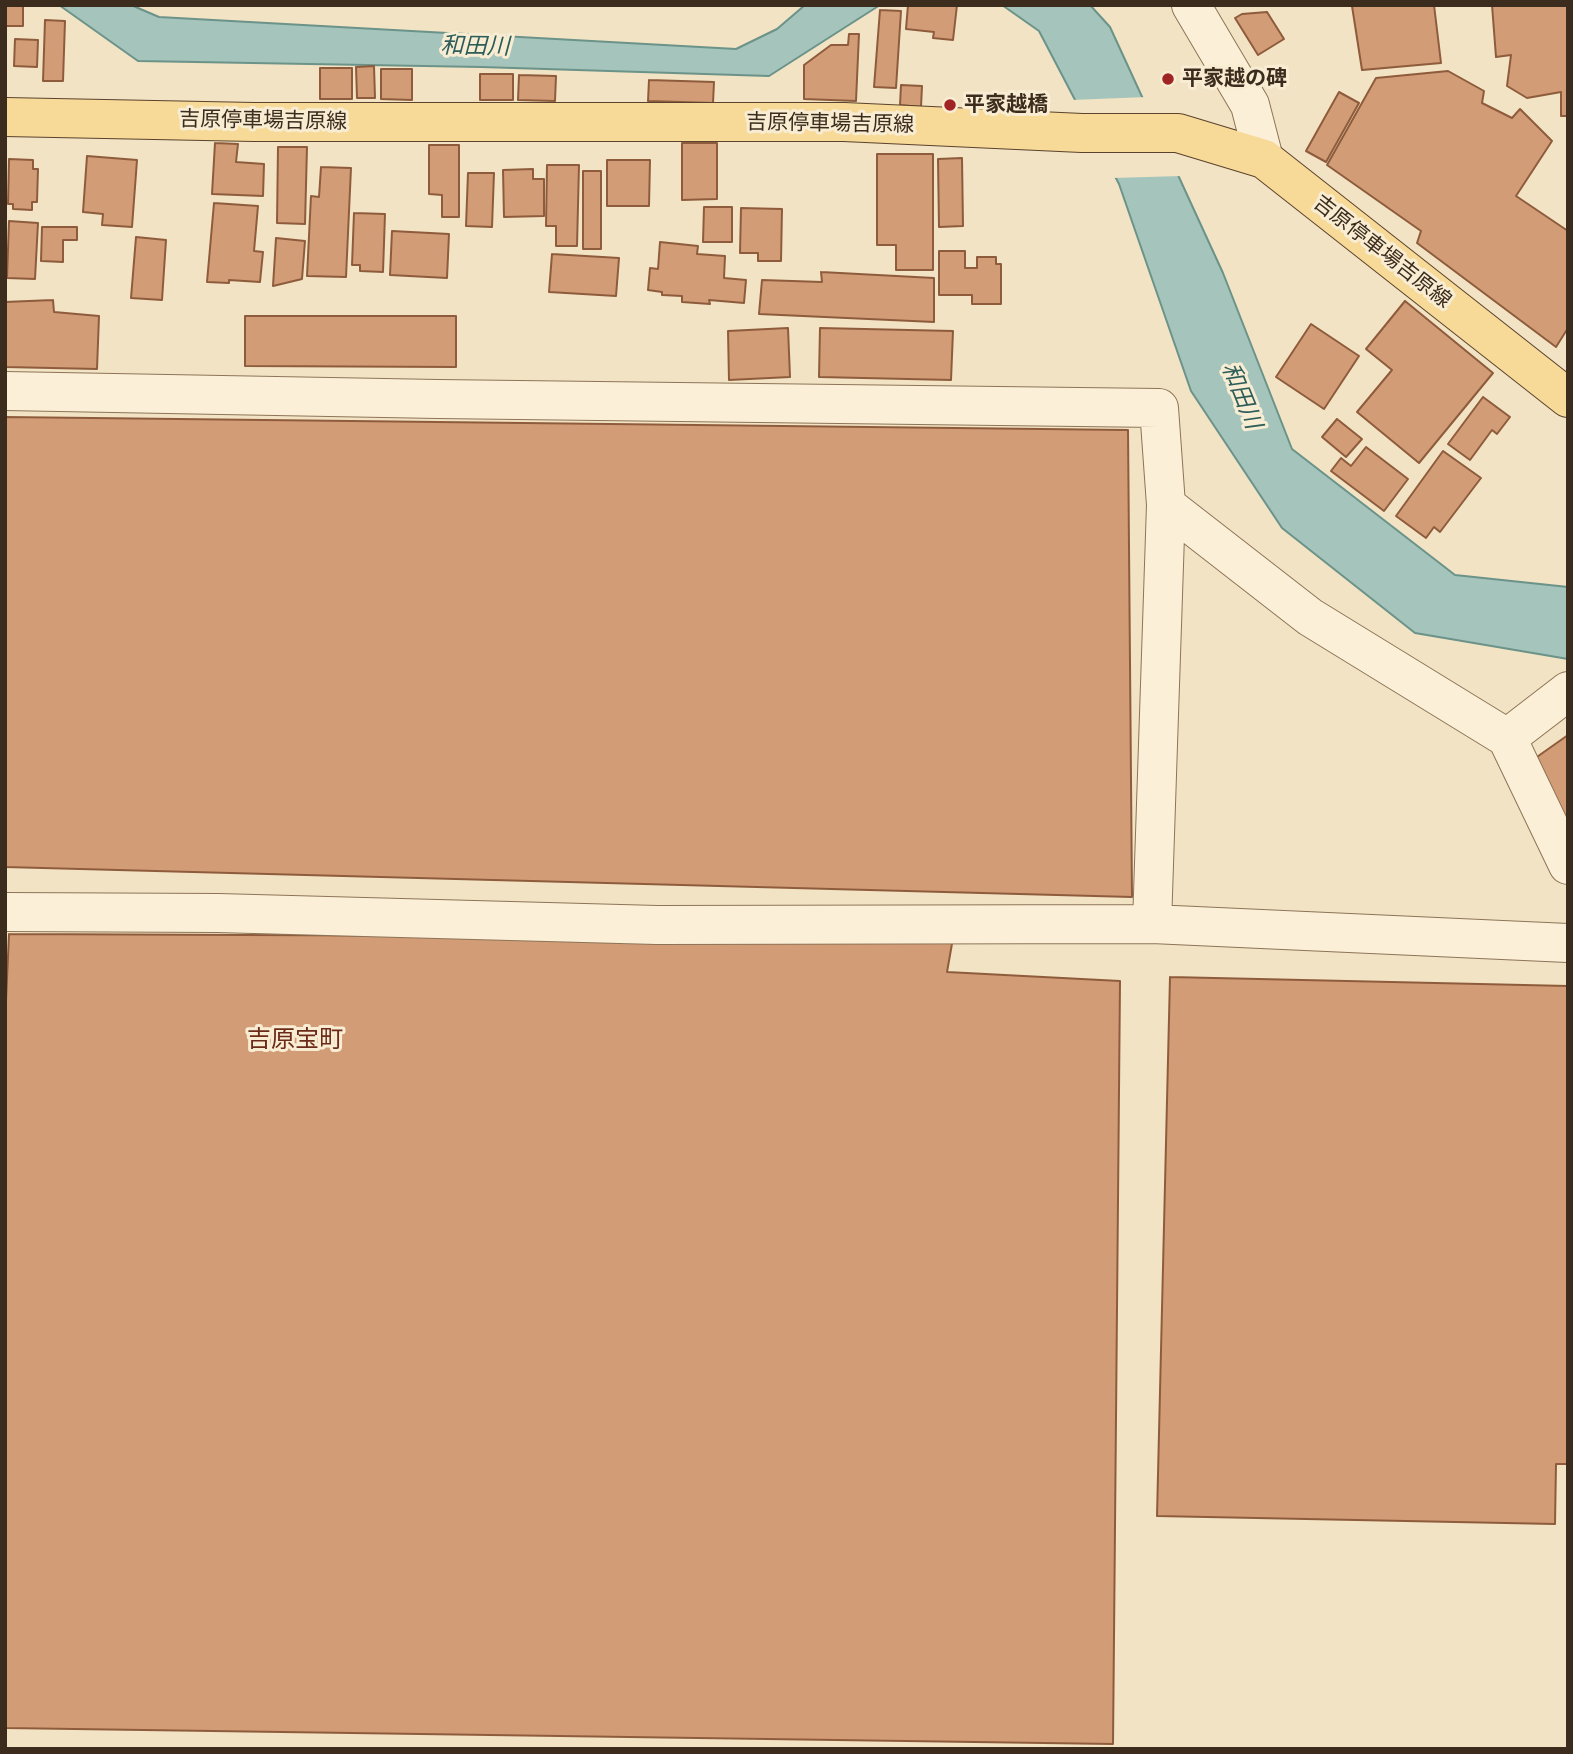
<!DOCTYPE html>
<meta charset="utf-8">
<style>
body{margin:0}
#map{position:relative;width:1573px;height:1754px;overflow:hidden;background:#f1e3c3;font-family:Bitter,serif}
canvas{display:block}
.frame{position:absolute;inset:0;border:7px solid #3c2c1d;pointer-events:none}
</style>
<div id="map">
<canvas width="1573" height="1754"></canvas>
<div class="frame"></div>
</div>
<script>
const ctx = document.querySelector('canvas').getContext('2d');
ctx.lineJoin = 'round';
function fill(path, color) {
  ctx.fillStyle = color;
  ctx.fill(path, 'evenodd');
}
function poly(rows) {
  const path = new Path2D();
  for (const r of rows) {
    path.moveTo(r[0], r[1]);
    for (let i = 2; i < r.length; i += 2) path.lineTo(r[i], r[i + 1]);
  }
  return path;
}
function strokePath(path, color, width, dash) {
  ctx.strokeStyle = color;
  ctx.lineWidth = width;
  ctx.lineCap = dash ? 'butt' : 'round';
  ctx.setLineDash(dash || []);
  ctx.stroke(path);
}
function drawText(font, color, halo, rows, align = 'center') {
  ctx.font = font + ' Bitter,"Noto Sans JP",serif';
  ctx.lineWidth = 6;
  ctx.setLineDash([]);
  ctx.textBaseline = 'middle';
  ctx.strokeStyle = halo;
  ctx.fillStyle = color;
  for (const [text, x, y, turn = 0] of rows) {
    ctx.save();
    ctx.translate(x, y);
    ctx.rotate((+turn || 0) * Math.PI / 180);
    ctx.textAlign = isNaN(turn) ? turn : align;
    if (halo) ctx.strokeText(text, 0, 0);
    ctx.fillText(text, 0, 0);
    ctx.restore();
  }
}
const water = poly([
 [59,5,131,5,159,17,736,49,777,29,805,5,880,5,769,76,481,67,138,61,59,5],
 [1002,5,1090,5,1110,27,1223,273,1292,449,1455,575,1568,587,1568,659,1415,633,1282,528,1191,391,1119,184,1039,31,1002,5]
]);
const pier = poly([
 [1146,97,1182,176,1112,178,1071,100]
]);
const building = poly([
 [5,5,23,5,23,26,5,26,5,5],
 [908,5,957,5,953,40,933,38,934,32,906,29,908,5],
 [1434,5,1441,63,1362,70,1352,6,1434,5],
 [1492,5,1568,5,1568,116,1561,116,1561,92,1527,98,1507,86,1511,55,1496,57,1492,5],
 [880,10,901,11,896,88,874,87,880,10],
 [1267,12,1284,39,1258,55,1235,18,1242,14,1267,12],
 [45,20,65,21,63,81,43,81,45,20],
 [849,34,859,34,856,101,804,99,804,65,831,45,848,45,849,34],
 [15,39,38,40,37,67,14,66,15,39],
 [374,66,375,98,357,98,356,67,374,66],
 [320,68,352,68,352,99,320,99,320,68],
 [381,69,412,69,412,100,381,99,381,69],
 [1448,71,1484,91,1482,103,1512,118,1520,109,1552,141,1516,196,1568,231,1568,328,1556,347,1417,243,1421,231,1327,165,1376,78,1448,71],
 [480,74,513,74,513,100,480,100,480,74],
 [519,75,556,76,555,101,518,100,519,75],
 [649,80,714,82,713,103,648,101,649,80],
 [901,85,922,86,921,107,900,105,901,85],
 [1339,92,1359,103,1326,162,1306,151,1339,92],
 [215,143,238,144,236,162,264,164,263,196,212,194,215,143],
 [682,143,717,143,717,199,682,200,682,143],
 [429,145,459,145,459,217,442,217,442,195,429,194,429,145],
 [278,147,307,147,305,224,277,223,278,147],
 [877,154,933,154,933,270,896,270,896,245,877,245,877,154],
 [87,156,137,160,132,227,102,225,103,214,83,212,87,156],
 [962,158,963,226,939,227,938,159,962,158],
 [9,159,33,160,33,169,38,169,37,202,32,202,32,210,13,209,13,204,8,204,9,159],
 [607,160,650,160,649,206,607,206,607,160],
 [547,165,579,165,577,246,556,246,556,226,546,226,547,165],
 [321,167,351,168,346,277,307,276,311,196,319,197,321,167],
 [533,169,533,179,544,179,544,216,504,217,503,170,533,169],
 [583,171,601,171,601,249,583,249,583,171],
 [468,173,494,173,492,227,466,226,468,173],
 [214,203,258,206,254,251,263,252,260,282,229,280,229,283,207,282,214,203],
 [704,207,732,207,732,242,703,242,704,207],
 [741,208,782,209,781,261,758,261,758,253,740,253,741,208],
 [354,213,385,214,383,272,360,271,360,265,352,265,354,213],
 [9,221,38,223,35,279,7,278,9,221],
 [42,227,77,227,77,240,63,240,63,262,41,261,42,227],
 [392,231,449,234,447,278,390,275,392,231],
 [136,237,166,240,162,300,131,298,136,237],
 [276,238,305,241,302,279,273,286,276,238],
 [660,242,698,246,697,254,725,256,724,278,746,280,744,303,709,300,710,304,682,302,682,296,662,295,662,292,648,290,650,268,658,269,660,242],
 [939,251,965,251,965,268,977,268,977,257,996,257,996,264,1001,264,1001,304,972,304,972,295,939,295,939,251],
 [552,254,619,258,616,296,549,292,552,254],
 [821,272,934,278,934,322,759,314,762,280,822,282,821,272],
 [53,300,54,312,99,316,97,369,5,367,5,302,53,300],
 [1405,301,1493,373,1419,463,1357,412,1392,370,1366,349,1405,301],
 [245,316,456,316,456,367,245,366,245,316],
 [1311,324,1359,356,1324,409,1276,377,1311,324],
 [788,328,790,377,729,380,728,331,788,328],
 [820,328,953,331,951,380,819,377,820,328],
 [1483,397,1510,417,1497,434,1492,430,1470,460,1448,444,1483,397],
 [5,417,1128,430,1132,897,5,867,5,417],
 [1337,419,1362,439,1346,457,1322,437,1337,419],
 [1366,447,1408,479,1384,511,1331,471,1341,458,1351,466,1366,447],
 [1443,451,1481,478,1440,532,1434,527,1426,538,1396,516,1443,451],
 [1568,735,1568,821,1534,759,1568,735],
 [9,934,953,938,947,972,1120,981,1113,1744,5,1728,5,1023,9,934],
 [1170,977,1568,986,1568,1464,1556,1464,1555,1524,1157,1516,1170,977]
]);
const minor = poly([
 [1191,5,1250,105,1264,159],
 [5,391,438,399,1159,408,1166,505,1310,617,1507,738,1568,865],
 [1507,738,1568,691],
 [5,912,218,913,657,925,1152,924,1568,943],
 [1152,924,1166,505]
]);
const major = poly([
 [5,117,254,122,844,122,1082,133,1178,133,1264,159,1568,398]
]);
const markers = [
 [1168,79,7,"#a12425"],
 [950,105,7,"#a12425"]
];
const poiNames = [
 ["平家越の碑",1182,79],
 ["平家越橋",964,105]
];
const streetNames = [
 ["吉原停車場吉原線",263,121,1],
 ["吉原停車場吉原線",830,124,1],
 ["吉原停車場吉原線",1382,252,38]
];
const waterNames = [
 ["和田川",475,47,1],
 ["和田川",1241,396,68]
];
const quarterNames = [
 ["吉原宝町",295,1040]
];
fill(water, '#a5c4bb');
strokePath(water, '#6b9389', 2);
fill(pier, '#f1e3c3');
fill(building, '#d29c76');
strokePath(building, '#8e5c3c', 2);
strokePath(minor, '#8d7458', 40);
strokePath(major, '#5b422d', 40);
strokePath(minor, '#fbf0d7', 38);
strokePath(major, '#f7d998', 38);
for (const [x, y, r, color] of markers) {
  const dot = new Path2D();
  dot.arc(x, y, r, 0, 2 * Math.PI);
  ctx.fillStyle = color;
  ctx.fill(dot);
  strokePath(dot, '#f8edd3', 2.5);
}
drawText('bold 21px', '#3c2c1d', '#f8edd3', poiNames, 'left');
drawText('21px', '#3c2c1d', '#f8edd3', streetNames);
drawText('italic 23px', '#2c5d59', '#f8edd3', waterNames);
drawText('24px', '#6c2a19', '#f8edd3', quarterNames);
</script>
